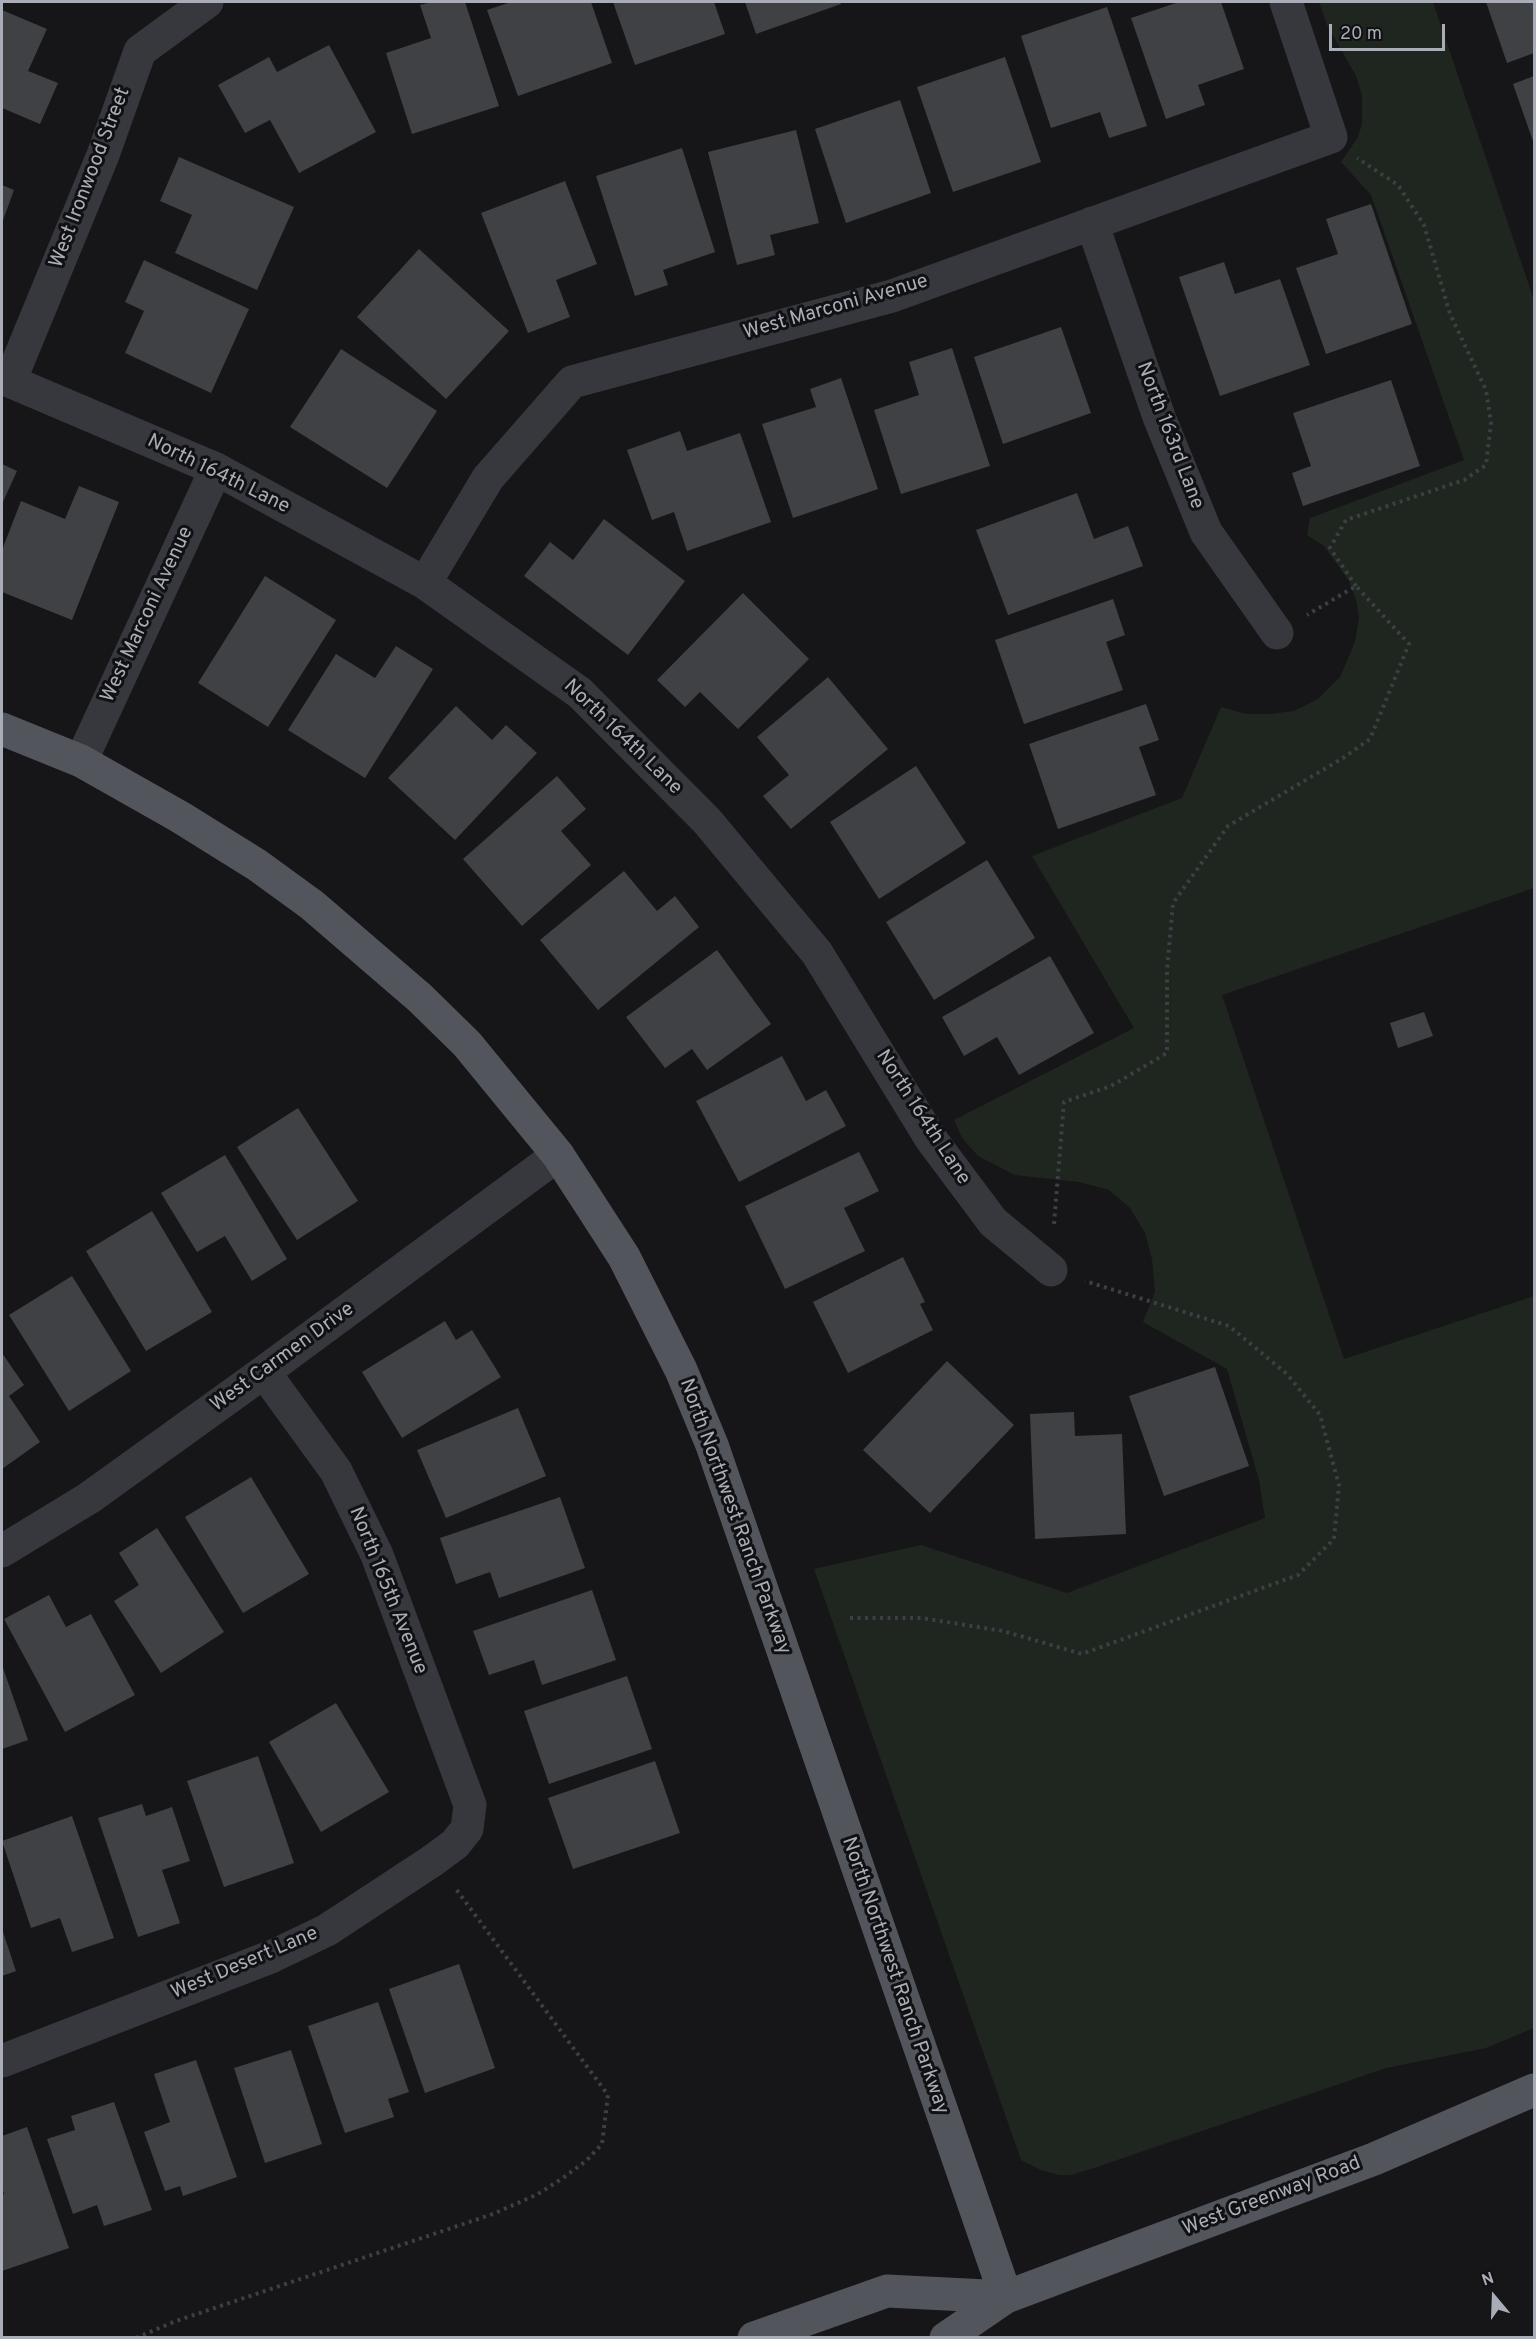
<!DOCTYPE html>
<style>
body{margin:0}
#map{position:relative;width:1536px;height:2339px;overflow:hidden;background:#161618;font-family:Overpass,sans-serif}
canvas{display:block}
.frame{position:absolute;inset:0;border:3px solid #a8adb8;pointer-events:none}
.north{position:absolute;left:1464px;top:2267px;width:60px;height:60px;-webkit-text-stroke:4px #111113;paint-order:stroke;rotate:341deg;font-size:16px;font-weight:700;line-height:24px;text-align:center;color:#a8adb8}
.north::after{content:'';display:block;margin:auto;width:21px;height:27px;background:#a8adb8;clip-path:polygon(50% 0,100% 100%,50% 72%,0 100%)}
.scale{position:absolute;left:1329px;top:24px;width:116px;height:27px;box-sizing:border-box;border:3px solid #a8adb8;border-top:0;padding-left:8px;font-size:18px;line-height:21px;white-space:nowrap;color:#a8adb8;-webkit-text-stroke:4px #111113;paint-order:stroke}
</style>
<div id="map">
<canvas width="1536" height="2339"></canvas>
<div class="frame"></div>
<div class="north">N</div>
<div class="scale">20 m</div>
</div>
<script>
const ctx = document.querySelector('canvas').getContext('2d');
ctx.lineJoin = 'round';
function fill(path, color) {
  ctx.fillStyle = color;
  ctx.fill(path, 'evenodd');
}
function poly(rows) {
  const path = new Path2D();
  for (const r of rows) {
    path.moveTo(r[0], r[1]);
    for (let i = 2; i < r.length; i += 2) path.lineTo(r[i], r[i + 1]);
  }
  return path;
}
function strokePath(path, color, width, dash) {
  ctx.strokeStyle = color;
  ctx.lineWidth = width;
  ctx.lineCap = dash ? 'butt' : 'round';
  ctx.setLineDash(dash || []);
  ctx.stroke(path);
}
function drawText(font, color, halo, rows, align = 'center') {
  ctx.font = font + ' Overpass,sans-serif';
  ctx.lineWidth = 6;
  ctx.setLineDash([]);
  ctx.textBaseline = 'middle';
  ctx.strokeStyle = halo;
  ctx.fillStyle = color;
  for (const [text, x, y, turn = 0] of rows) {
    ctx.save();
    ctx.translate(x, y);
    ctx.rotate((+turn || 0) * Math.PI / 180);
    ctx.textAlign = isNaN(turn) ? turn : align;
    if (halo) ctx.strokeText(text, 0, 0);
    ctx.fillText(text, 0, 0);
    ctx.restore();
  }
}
const green = poly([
 [1319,2,1433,2,1534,300,1534,888,1222,995,1344,1359,1534,1296,1534,2028,1486,2048,1386,2068,1097,2167,1071,2175,1059,2175,1041,2170,1021,2160,814,1569,921,1545,1067,1593,1265,1518,1259,1480,1227,1369,1143,1322,1155,1292,1152,1259,1145,1233,1130,1208,1109,1190,1079,1182,1015,1175,978,1156,962,1138,954,1120,1134,1028,1032,856,1182,798,1221,707,1246,714,1270,714,1294,711,1318,699,1340,677,1355,642,1359,616,1356,600,1349,581,1324,546,1307,535,1310,518,1464,460,1371,195,1341,162,1358,137,1362,124,1362,96,1356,76,1327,25]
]);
const building = poly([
 [432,2,465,2,499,106,412,134,386,53,431,38,420,5],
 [511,2,591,2,612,63,518,96,487,10],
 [613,2,714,2,725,34,635,65],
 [745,2,840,2,841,4,756,34],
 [1179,2,1221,2,1244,69,1198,85,1205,105,1166,119,1131,18],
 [1486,2,1534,2,1534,53,1507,63],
 [1107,7,1147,126,1109,138,1100,112,1051,128,1021,36],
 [2,10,47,29,28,71,58,83,40,124,2,108],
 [329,45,376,132,299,173,270,120,245,133,218,85,269,57,277,72],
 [1005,57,1041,162,953,192,917,87],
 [1534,76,1534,144,1513,84],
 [900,100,931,193,846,223,815,129],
 [796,130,819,223,770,235,775,255,737,265,708,152],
 [682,148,715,252,663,270,668,285,635,296,596,176],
 [179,157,294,207,257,290,175,253,192,215,160,201],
 [565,181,597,264,556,280,570,317,528,333,481,213],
 [2,185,14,190,2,223],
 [1371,204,1412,324,1326,354,1296,268,1338,254,1326,219],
 [419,249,509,331,446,399,357,317],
 [144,260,249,309,211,393,125,353,144,311,125,302],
 [1224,262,1235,294,1280,279,1310,365,1220,396,1179,277],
 [1061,327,1091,413,1003,444,974,357],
 [952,348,990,466,901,494,874,410,919,395,909,362],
 [341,349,437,411,387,488,290,427],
 [841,378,878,489,793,518,762,424,816,407,810,389],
 [1391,380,1420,466,1303,506,1292,473,1311,466,1293,413],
 [680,431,687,451,740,433,771,522,687,551,674,512,652,520,627,450],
 [2,464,17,471,2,504],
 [79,486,119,502,72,620,2,592,2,550,21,501,65,519],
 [1077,493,1094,539,1128,526,1143,566,1008,615,976,530],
 [604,519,685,581,628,655,524,576,550,542,573,560],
 [265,576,336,620,268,727,198,683],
 [743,593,809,659,738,729,700,692,685,707,657,680],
 [1113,599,1125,635,1106,642,1123,690,1024,724,995,640],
 [396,646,433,669,365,778,288,730,336,654,375,678],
 [828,677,888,749,791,829,763,796,789,775,757,737],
 [1146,704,1159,740,1139,747,1156,795,1058,829,1029,744],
 [456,706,492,740,506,725,537,753,455,840,388,778],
 [916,766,966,843,879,899,830,822],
 [557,776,586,809,561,831,591,865,522,926,463,859],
 [987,860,1035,938,934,1000,886,922],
 [624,871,657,911,675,896,699,927,598,1010,540,940],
 [717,950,771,1024,707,1070,692,1049,665,1068,626,1017],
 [1050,956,1094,1033,1019,1075,997,1037,964,1056,942,1017],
 [1424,1012,1433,1036,1398,1048,1390,1023],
 [782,1056,806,1101,826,1090,846,1126,739,1182,696,1101],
 [298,1108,358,1201,297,1240,237,1147],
 [859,1152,879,1191,844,1208,865,1251,785,1289,745,1206],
 [225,1155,287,1259,252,1281,225,1236,197,1252,161,1193],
 [152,1211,212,1312,146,1351,86,1251],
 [903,1257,925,1302,920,1304,933,1330,848,1373,813,1302],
 [72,1276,131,1371,69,1411,9,1315],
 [445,1321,456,1340,472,1330,501,1377,402,1438,362,1372],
 [2,1353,24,1385,9,1396,40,1442,2,1469],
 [947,1361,1014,1425,930,1513,863,1450],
 [1215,1367,1249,1466,1164,1496,1129,1396],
 [518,1408,546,1476,446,1518,417,1450],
 [1074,1412,1075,1436,1122,1434,1126,1534,1035,1539,1030,1414],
 [251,1477,309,1574,243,1613,185,1517],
 [560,1497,585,1568,499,1598,490,1572,456,1584,440,1538],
 [157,1528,224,1632,161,1673,114,1601,139,1585,119,1553],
 [592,1590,616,1660,542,1685,534,1660,489,1675,473,1631],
 [49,1595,66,1627,91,1614,135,1695,65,1732,4,1619],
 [2,1665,28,1740,2,1749],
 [627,1676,652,1749,549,1784,524,1711],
 [336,1703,389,1792,321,1832,269,1742],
 [258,1756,294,1863,224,1887,187,1781],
 [655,1761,680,1833,573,1869,548,1798],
 [142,1804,146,1816,172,1807,190,1861,162,1870,180,1923,138,1937,98,1818],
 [72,1816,114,1938,72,1952,60,1918,31,1928,2,1841],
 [2,1929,16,1971,2,1976],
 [459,1964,495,2068,425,2093,389,1989],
 [378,2002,409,2092,388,2099,394,2117,345,2133,308,2026],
 [291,2050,322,2144,265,2163,234,2068],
 [196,2060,237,2177,183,2196,180,2186,165,2191,144,2132,170,2122,154,2074],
 [114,2102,152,2210,104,2226,97,2205,73,2214,47,2139,75,2130,71,2116],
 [27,2127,69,2248,2,2271,2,2194,4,2194,2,2187,2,2136]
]);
const path = poly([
 [1356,586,1330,548,1346,520,1464,480,1486,465,1491,423,1486,390,1450,314,1424,225,1398,185,1357,158],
 [1054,1224,1064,1102,1111,1086,1167,1053,1167,971,1173,903,1228,826,1343,758,1370,739,1409,644,1356,586,1307,615],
 [850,1618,921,1618,1003,1631,1082,1654,1298,1575,1334,1539,1339,1485,1320,1415,1287,1374,1229,1326,1085,1281],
 [136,2338,176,2321,493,2214,538,2194,563,2178,586,2161,602,2144,608,2095,456,1889]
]);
const minor = poly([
 [1092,223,1159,417,1206,532,1277,633],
 [2,378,216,469,425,583,580,693,707,821,817,953,931,1139,993,1222,1051,1270],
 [10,381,103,155,140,51,207,2],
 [425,583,488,478,572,382,892,296,1331,137,1286,2],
 [81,761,216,469],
 [2,1551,89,1498,264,1372,558,1155],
 [2,2061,273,1956,327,1930,432,1861,455,1844,467,1829,470,1805,377,1555,336,1471,264,1372]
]);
const major = poly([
 [2,729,81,761,180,817,257,865,312,905,420,998,467,1044,558,1155,584,1195,624,1257,681,1370,712,1445,1006,2297],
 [754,2338,887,2291,1006,2297],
 [946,2338,1006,2297,1374,2159,1534,2090]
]);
const streetNames = [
 ["West Ironwood Street",91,178,-69],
 ["West Marconi Avenue",836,308,-16],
 ["North 163rd Lane",1169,436,69],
 ["North 164th Lane",218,475,26],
 ["West Marconi Avenue",148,615,-65],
 ["North 164th Lane",622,738,44],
 ["North 164th Lane",922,1118,57],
 ["West Carmen Drive",283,1358,-36],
 ["North Northwest Ranch Parkway",734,1517,70],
 ["North 165th Avenue",387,1591,68],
 ["West Desert Lane",245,1964,-23],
 ["North Northwest Ranch Parkway",894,1976,71],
 ["West Greenway Road",1272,2197,-21]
];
fill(green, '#1e261f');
fill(building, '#404145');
strokePath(path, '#3d3f44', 4, [3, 4.5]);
strokePath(minor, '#37383d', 33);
strokePath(major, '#53555c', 33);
drawText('20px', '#a8adb8', '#111113', streetNames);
</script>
